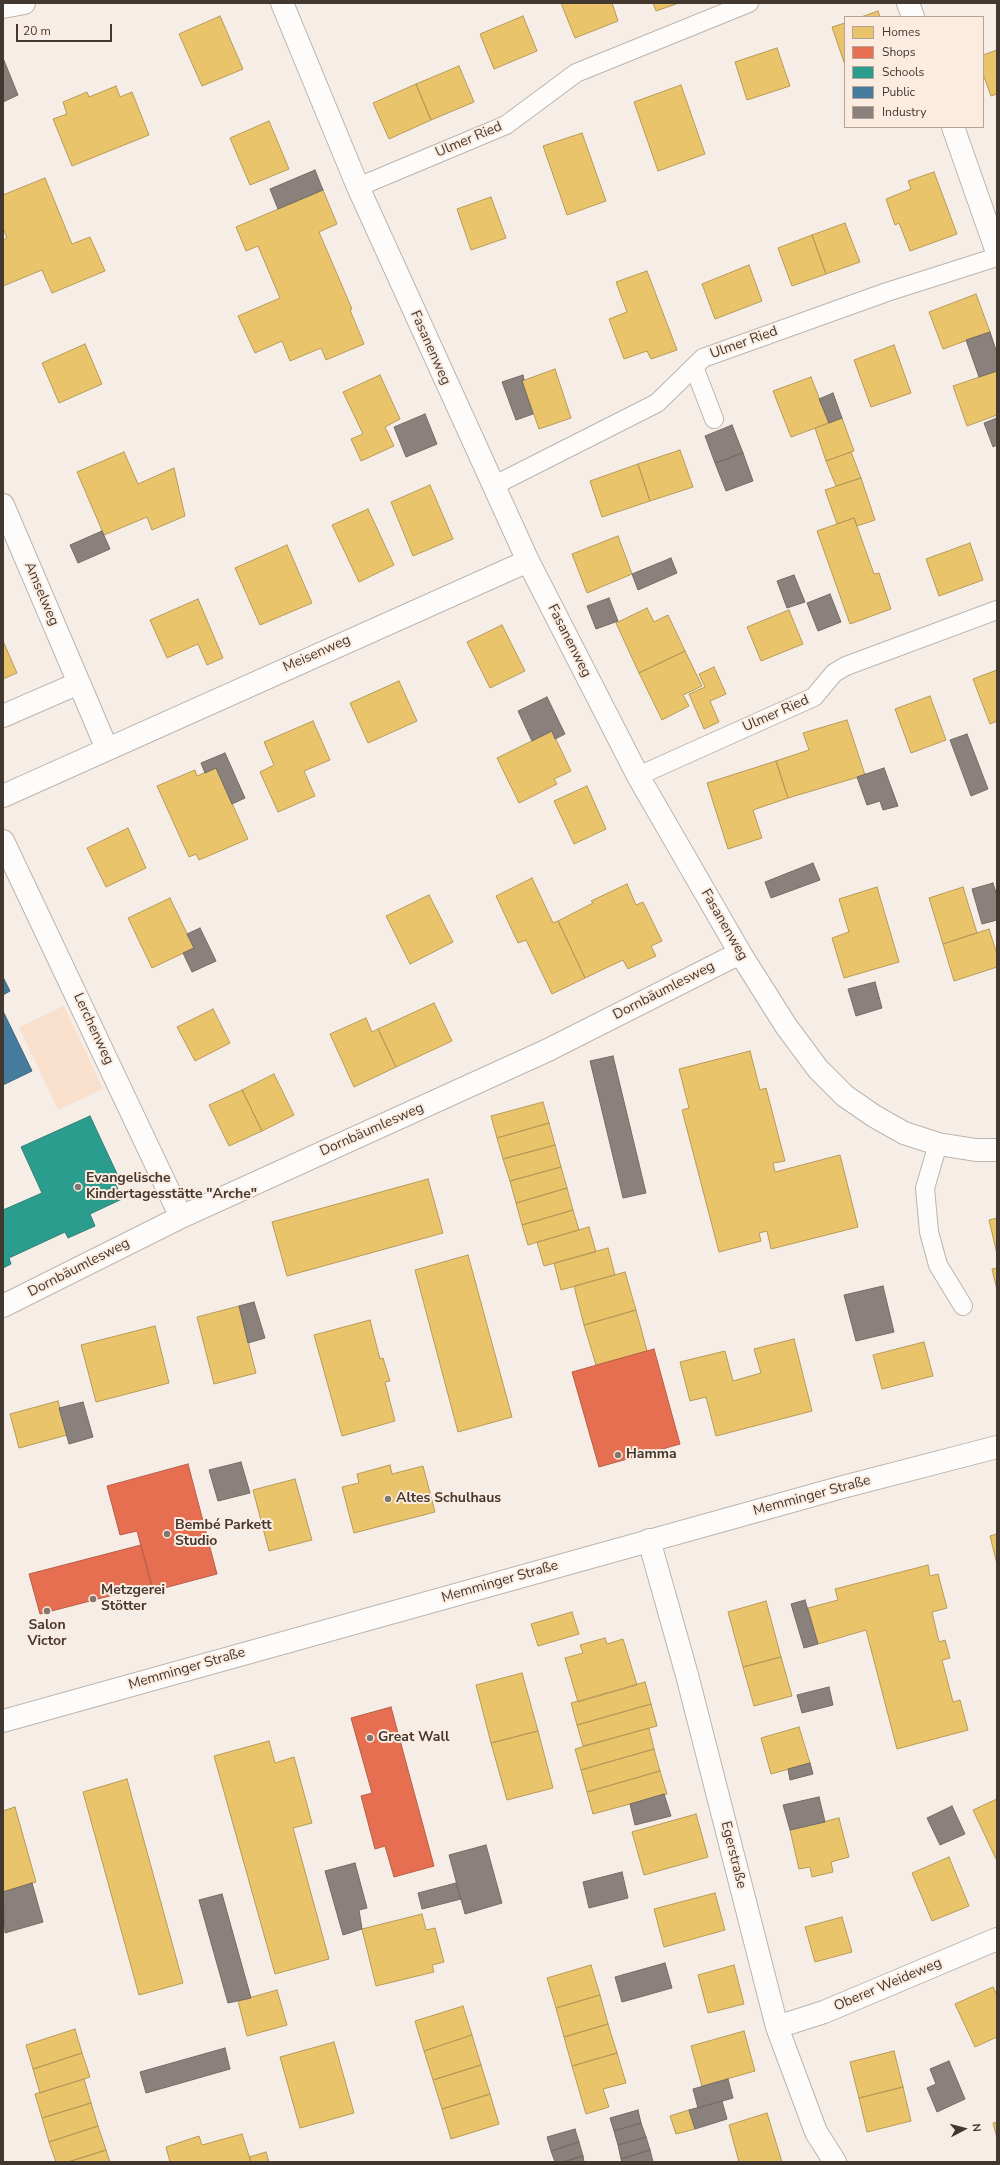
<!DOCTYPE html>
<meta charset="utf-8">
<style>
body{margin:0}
#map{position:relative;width:1000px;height:2165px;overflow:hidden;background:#f6ede6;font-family:"Nunito Sans",sans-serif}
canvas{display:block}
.frame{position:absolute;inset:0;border:4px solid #423830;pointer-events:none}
.legend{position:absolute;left:844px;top:16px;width:140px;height:112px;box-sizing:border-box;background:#fcece0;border:1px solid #b2a49a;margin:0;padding:5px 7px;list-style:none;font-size:12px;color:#423830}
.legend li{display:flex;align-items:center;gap:8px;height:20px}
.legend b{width:20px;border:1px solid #b2a49a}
.north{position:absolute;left:944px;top:2109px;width:40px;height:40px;-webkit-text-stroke:3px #fcece0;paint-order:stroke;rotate:84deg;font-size:11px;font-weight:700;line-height:16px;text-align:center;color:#423830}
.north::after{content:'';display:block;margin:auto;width:14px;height:18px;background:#423830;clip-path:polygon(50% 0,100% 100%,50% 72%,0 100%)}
.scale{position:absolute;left:16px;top:24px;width:96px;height:18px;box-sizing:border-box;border:2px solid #423830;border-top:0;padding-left:5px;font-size:12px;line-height:14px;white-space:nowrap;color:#423830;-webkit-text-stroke:3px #fcece0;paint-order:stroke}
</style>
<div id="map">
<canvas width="1000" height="2165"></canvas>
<div class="frame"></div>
<ul class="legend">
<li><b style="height:11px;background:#e9c46a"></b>Homes</li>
<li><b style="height:11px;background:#e76f51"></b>Shops</li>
<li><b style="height:11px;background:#2a9d8f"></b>Schools</li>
<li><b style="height:11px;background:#457b9d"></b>Public</li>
<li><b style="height:11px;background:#8a817c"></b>Industry</li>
</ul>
<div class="north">N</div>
<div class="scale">20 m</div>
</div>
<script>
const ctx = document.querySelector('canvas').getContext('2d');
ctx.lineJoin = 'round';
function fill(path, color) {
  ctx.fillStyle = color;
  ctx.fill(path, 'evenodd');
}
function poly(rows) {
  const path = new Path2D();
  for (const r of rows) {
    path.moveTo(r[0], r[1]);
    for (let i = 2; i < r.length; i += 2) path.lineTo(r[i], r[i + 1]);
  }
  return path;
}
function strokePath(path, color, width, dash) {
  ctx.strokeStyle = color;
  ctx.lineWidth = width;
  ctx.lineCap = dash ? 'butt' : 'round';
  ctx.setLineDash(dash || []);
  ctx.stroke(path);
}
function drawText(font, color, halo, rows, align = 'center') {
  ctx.font = font + ' "Nunito Sans",sans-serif';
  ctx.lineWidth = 4;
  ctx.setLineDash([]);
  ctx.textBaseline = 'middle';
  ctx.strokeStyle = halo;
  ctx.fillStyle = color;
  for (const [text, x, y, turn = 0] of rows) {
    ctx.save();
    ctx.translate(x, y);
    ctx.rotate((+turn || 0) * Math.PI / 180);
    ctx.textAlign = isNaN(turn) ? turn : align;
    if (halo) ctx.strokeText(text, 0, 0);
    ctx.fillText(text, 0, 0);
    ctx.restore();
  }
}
const green = poly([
 [64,1006,103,1089,58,1110,19,1027]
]);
const homes = poly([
 [561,3,612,3,618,21,575,38,561,3],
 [653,3,679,3,656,11,653,3],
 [878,11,880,17,861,17,878,11],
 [220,16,243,69,202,86,179,34,220,16],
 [523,16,537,51,494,69,480,34,523,16],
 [845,23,845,65,832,27,845,23],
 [777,48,790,86,747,100,735,62,777,48],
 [997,50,997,94,991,96,983,74,983,55,997,50],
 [459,66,474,102,431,120,416,84,459,66],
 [416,84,431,120,389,139,373,103,416,84],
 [681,85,705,154,658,171,634,102,681,85],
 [116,86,120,97,132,92,149,135,72,166,53,119,67,114,63,102,87,92,89,97,116,86],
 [269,121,289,169,250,185,230,138,269,121],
 [582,133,606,201,567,215,543,146,582,133],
 [934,172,957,234,910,251,899,223,895,225,886,199,911,189,908,181,934,172],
 [45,178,72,244,90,237,105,271,52,293,42,270,3,286,3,240,7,238,3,228,3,195,45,178],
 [323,190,337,224,319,232,352,309,350,310,364,344,326,360,321,348,290,361,282,341,255,353,238,316,280,298,258,246,246,251,236,227,323,190],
 [491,197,506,238,471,250,457,209,491,197],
 [845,223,860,262,826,274,812,235,845,223],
 [812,235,826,274,792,286,778,248,812,235],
 [749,265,762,301,715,319,702,284,749,265],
 [647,271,677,350,651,359,647,351,624,359,609,319,627,312,616,282,647,271],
 [976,294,990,332,943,349,929,312,976,294],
 [85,344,102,384,59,403,42,363,85,344],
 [894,345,911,393,871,407,854,360,894,345],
 [555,369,571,418,539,429,522,381,555,369],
 [997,371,997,415,967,426,953,386,997,371],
 [380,375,400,419,385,427,394,446,361,461,351,439,363,434,343,392,380,375],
 [811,377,829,423,791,437,773,391,811,377],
 [842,418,854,451,826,461,815,428,842,418],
 [680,450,693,487,650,501,638,464,680,450],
 [124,452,138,484,174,468,185,516,152,530,147,517,104,535,77,472,124,452],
 [851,452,861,478,836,486,826,461,851,452],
 [638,464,650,501,602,517,590,481,638,464],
 [861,478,875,520,857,526,854,518,837,524,825,490,861,478],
 [430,485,453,539,413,556,391,502,430,485],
 [368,509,394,565,359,582,332,525,368,509],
 [854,518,874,574,879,573,891,609,850,624,817,531,854,518],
 [618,536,632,574,587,593,572,554,618,536],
 [970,543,983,580,939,596,926,559,970,543],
 [287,545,312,603,260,625,235,568,287,545],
 [198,599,223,658,207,665,198,644,167,658,150,620,198,599],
 [647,608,654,622,668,615,685,651,639,673,616,623,647,608],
 [789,610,803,644,761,661,747,627,789,610],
 [502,625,525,671,490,688,467,642,502,625],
 [3,641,17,673,3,679,3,641],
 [685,651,702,686,683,695,689,706,662,720,639,673,685,651],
 [714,667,726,694,710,701,719,722,704,729,689,694,705,687,699,674,714,667],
 [997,670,997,721,990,724,973,679,997,670],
 [399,681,417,721,368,743,350,703,399,681],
 [930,696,946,740,911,753,895,709,930,696],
 [847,720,865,775,788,798,776,761,809,750,803,733,847,720],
 [313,721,330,760,304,771,315,796,278,812,260,772,274,765,264,742,313,721],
 [552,731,571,771,554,779,557,784,519,803,497,758,552,731],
 [776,761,788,798,753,810,762,838,728,849,707,783,776,761],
 [216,768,248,839,199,860,196,854,189,857,157,786,195,770,197,776,216,768],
 [587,786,606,829,574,844,554,801,587,786],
 [128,828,146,868,106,887,87,848,128,828],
 [532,878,553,923,558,921,585,978,552,994,526,940,518,943,496,896,532,878],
 [627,884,636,905,643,902,662,941,651,946,656,956,628,969,623,960,585,978,558,921,593,903,591,901,627,884],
 [877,887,899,962,844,978,832,938,849,932,839,899,877,887],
 [963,887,977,933,943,944,929,898,963,887],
 [429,895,453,942,410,964,386,916,429,895],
 [170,898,194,948,152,968,128,918,170,898],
 [989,929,997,954,997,967,954,981,943,944,989,929],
 [434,1003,452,1041,396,1067,378,1029,434,1003],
 [213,1009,230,1043,195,1061,177,1027,213,1009],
 [366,1018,372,1032,378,1029,396,1067,354,1087,330,1034,366,1018],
 [750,1051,760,1090,766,1088,785,1161,773,1163,775,1172,840,1155,858,1227,771,1249,767,1231,759,1233,761,1241,719,1252,682,1110,689,1108,679,1069,750,1051],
 [274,1074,294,1115,262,1131,242,1090,274,1074],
 [242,1090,262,1131,229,1146,209,1105,242,1090],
 [543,1102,549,1123,497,1138,491,1116,543,1102],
 [549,1123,555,1145,503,1159,497,1138,549,1123],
 [555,1145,561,1167,510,1181,503,1159,555,1145],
 [561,1167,567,1188,516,1203,510,1181,561,1167],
 [428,1179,443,1233,287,1276,272,1222,428,1179],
 [567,1188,573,1210,522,1225,516,1203,567,1188],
 [573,1210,579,1230,528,1245,522,1225,573,1210],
 [997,1218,997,1254,989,1220,997,1218],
 [589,1227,596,1252,544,1266,537,1242,589,1227],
 [608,1248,615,1275,561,1290,554,1263,608,1248],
 [468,1255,512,1417,458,1432,415,1270,468,1255],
 [997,1268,997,1290,992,1269,997,1268],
 [625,1272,636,1310,584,1325,574,1286,625,1272],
 [239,1306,256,1373,214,1384,197,1317,239,1306],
 [636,1310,647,1351,596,1365,584,1325,636,1310],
 [370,1320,380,1359,383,1358,390,1381,385,1382,395,1421,342,1436,314,1335,370,1320],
 [155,1326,169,1383,96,1402,81,1345,155,1326],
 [794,1339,812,1411,716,1436,706,1397,690,1401,680,1362,725,1351,733,1381,761,1373,754,1349,794,1339],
 [924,1342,933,1376,882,1389,873,1355,924,1342],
 [58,1401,67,1435,19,1448,10,1414,58,1401],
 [390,1465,392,1474,423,1466,435,1512,354,1533,342,1487,359,1483,357,1474,390,1465],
 [295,1479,312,1540,269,1551,253,1490,295,1479],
 [997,1534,997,1564,990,1536,997,1534],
 [928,1565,930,1576,938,1574,947,1608,932,1612,939,1642,945,1640,950,1658,942,1660,953,1702,960,1700,968,1730,897,1749,866,1630,818,1644,808,1608,838,1600,835,1589,928,1565],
 [766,1601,781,1657,743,1667,728,1612,766,1601],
 [572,1612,579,1634,538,1646,531,1624,572,1612],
 [605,1638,607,1644,623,1639,637,1685,578,1702,565,1658,583,1653,580,1645,605,1638],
 [781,1657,792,1696,754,1706,743,1667,781,1657],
 [522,1673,538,1731,491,1743,476,1685,522,1673],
 [645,1682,651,1704,577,1725,571,1703,645,1682],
 [651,1704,657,1726,583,1746,577,1725,651,1704],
 [799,1727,810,1763,771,1774,761,1738,799,1727],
 [649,1728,654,1749,581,1770,575,1749,649,1728],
 [538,1731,553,1788,507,1800,491,1743,538,1731],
 [269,1741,275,1763,294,1757,312,1823,293,1828,329,1959,275,1974,214,1756,269,1741],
 [654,1749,660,1771,587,1792,581,1770,654,1749],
 [660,1771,667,1794,593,1814,587,1792,660,1771],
 [127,1779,183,1983,139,1995,83,1792,127,1779],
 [997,1799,997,1859,996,1859,973,1810,997,1799],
 [15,1807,36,1882,3,1892,3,1811,15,1807],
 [696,1814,708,1857,644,1875,632,1832,696,1814],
 [839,1818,849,1857,831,1862,833,1872,812,1877,810,1867,799,1869,790,1830,839,1818],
 [949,1857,969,1906,932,1921,912,1873,949,1857],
 [715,1893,725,1930,664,1947,654,1909,715,1893],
 [422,1914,426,1930,435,1928,444,1962,432,1965,434,1972,376,1986,362,1929,422,1914],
 [842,1917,852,1952,815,1962,805,1927,842,1917],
 [591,1965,600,1995,556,2008,547,1978,591,1965],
 [734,1965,744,2004,708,2013,698,1975,734,1965],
 [993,1987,997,1995,997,2037,975,2047,955,2004,993,1987],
 [277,1990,287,2025,247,2036,238,2001,277,1990],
 [600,1995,608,2024,564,2037,556,2008,600,1995],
 [463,2006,472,2035,424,2051,415,2021,463,2006],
 [608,2024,617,2053,572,2066,564,2037,608,2024],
 [75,2029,82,2053,33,2069,26,2045,75,2029],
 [744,2031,755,2071,702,2086,691,2046,744,2031],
 [472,2035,481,2065,433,2080,424,2051,472,2035],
 [334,2042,354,2113,300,2128,280,2057,334,2042],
 [894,2051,903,2087,859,2098,850,2062,894,2051],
 [82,2053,90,2077,40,2093,33,2069,82,2053],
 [617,2053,626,2083,603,2089,609,2107,586,2114,572,2066,617,2053],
 [481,2065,490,2094,442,2109,433,2080,481,2065],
 [84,2079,91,2103,42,2118,35,2094,84,2079],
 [903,2087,911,2121,867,2132,859,2098,903,2087],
 [490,2094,499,2124,451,2139,442,2109,490,2094],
 [91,2103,98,2126,49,2142,42,2118,91,2103],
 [689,2110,695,2129,676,2134,670,2116,689,2110],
 [767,2113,782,2162,739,2162,729,2125,767,2113],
 [997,2122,997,2138,993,2123,997,2122],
 [98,2126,106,2150,68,2162,56,2162,49,2142,98,2126],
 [242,2134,251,2162,170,2162,166,2147,199,2136,202,2145,242,2134],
 [106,2150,110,2162,68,2162,106,2150],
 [266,2152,269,2162,251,2162,249,2157,266,2152]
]);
const shops = poly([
 [654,1349,680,1444,599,1467,572,1372,654,1349],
 [188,1464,217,1574,153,1591,137,1531,120,1535,107,1486,188,1464],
 [141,1545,152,1585,40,1614,29,1574,141,1545],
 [391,1707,434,1866,394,1877,385,1846,375,1849,361,1796,372,1793,351,1718,391,1707]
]);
const schools = poly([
 [90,1116,119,1178,114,1180,122,1199,90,1214,95,1226,68,1238,65,1232,9,1258,11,1264,3,1268,3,1210,42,1193,21,1147,90,1116]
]);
const public = poly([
 [3,977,10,991,3,995,3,977],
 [3,1011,32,1071,3,1085,3,1011]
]);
const industry = poly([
 [3,58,18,95,3,102,3,58],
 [315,170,323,190,278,209,270,189,315,170],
 [990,332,997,353,997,371,979,377,966,340,990,332],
 [523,375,524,380,522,381,533,414,516,420,502,382,523,375],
 [833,393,842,418,829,423,819,399,833,393],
 [425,414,437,444,406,457,394,427,425,414],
 [997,418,997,445,993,447,984,423,997,418],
 [732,425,743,453,715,463,705,436,732,425],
 [743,453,753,481,726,491,715,463,743,453],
 [102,531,110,549,78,563,70,545,102,531],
 [671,558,677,573,638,590,632,574,671,558],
 [794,575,805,602,787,608,777,581,794,575],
 [830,594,841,622,818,631,807,603,830,594],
 [609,598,618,621,596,629,587,606,609,598],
 [547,697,565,734,555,739,552,731,532,741,518,711,547,697],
 [967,734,988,789,971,796,950,740,967,734],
 [225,753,245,798,232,804,216,768,205,773,201,763,225,753],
 [884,768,898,806,883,810,880,801,867,805,857,777,884,768],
 [813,863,820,880,771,898,765,882,813,863],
 [993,883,997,896,997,920,982,924,972,889,993,883],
 [200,928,216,961,192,972,183,953,194,948,187,934,200,928],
 [875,982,882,1008,856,1016,848,989,875,982],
 [613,1056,646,1193,623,1198,590,1061,613,1056],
 [883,1286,894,1332,856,1341,844,1295,883,1286],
 [254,1302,265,1338,248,1343,239,1306,254,1302],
 [83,1402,93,1437,69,1444,59,1408,83,1402],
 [241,1462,250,1493,218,1501,209,1470,241,1462],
 [805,1600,818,1644,804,1648,791,1604,805,1600],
 [829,1687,833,1705,802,1713,797,1695,829,1687],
 [810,1763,813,1774,790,1780,788,1769,810,1763],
 [664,1794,671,1816,635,1825,630,1804,664,1794],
 [819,1797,825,1822,790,1830,783,1805,819,1797],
 [952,1806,965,1834,940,1845,927,1818,952,1806],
 [486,1845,502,1903,465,1914,449,1855,486,1845],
 [355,1863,367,1908,359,1910,362,1929,343,1935,325,1871,355,1863],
 [622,1872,628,1898,589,1908,583,1882,622,1872],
 [32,1883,43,1922,5,1933,3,1892,32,1883],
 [456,1883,461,1899,422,1909,418,1893,456,1883],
 [222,1894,251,1998,228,2003,199,1900,222,1894],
 [665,1963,672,1988,622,2002,615,1977,665,1963],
 [225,2048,230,2069,146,2093,140,2072,225,2048],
 [949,2061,965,2099,937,2112,927,2088,936,2084,930,2069,949,2061],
 [728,2079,733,2098,698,2108,693,2089,728,2079],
 [722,2101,727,2119,695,2129,689,2110,722,2101],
 [638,2110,641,2123,614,2131,610,2118,638,2110],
 [641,2123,646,2137,618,2145,614,2131,641,2123],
 [575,2129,579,2142,551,2151,547,2137,575,2129],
 [646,2137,650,2150,621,2159,618,2145,646,2137],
 [579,2142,583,2156,563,2162,555,2162,551,2151,579,2142],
 [650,2150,653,2162,622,2162,621,2159,650,2150],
 [583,2156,584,2162,563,2162,583,2156]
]);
const lane = poly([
 [358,187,506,125,576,73,749,3],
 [694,367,714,419],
 [493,486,657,403,703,358,887,292,997,257],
 [638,776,814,697,834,673,846,666,997,610],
 [938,1144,925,1188,929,1232,938,1265,963,1306]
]);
const street = poly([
 [282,3,358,187,528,561,638,776,740,953,786,1026,818,1069,845,1096,874,1116,904,1133,938,1144,976,1150,997,1150],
 [908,3,913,17],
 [3,7,24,3],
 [953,127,997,252],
 [3,505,79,683],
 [3,716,79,683,107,749],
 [3,796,528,561],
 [3,841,181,1217],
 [3,1306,181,1217,548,1050,740,953],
 [649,1540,687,1675,777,2027,816,2132,835,2162],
 [777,2027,824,2012,997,1939]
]);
const secondary = poly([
 [3,1721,839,1488,997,1447]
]);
const markers = [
 [78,1187,4,"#817770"],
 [618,1455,4,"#817770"],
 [388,1499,4,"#817770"],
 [167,1534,4,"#817770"],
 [93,1599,4,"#817770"],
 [47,1611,4,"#817770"],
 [370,1738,4,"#817770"]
];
const streetNames = [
 ["Ulmer Ried",469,140,-23],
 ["Ulmer Ried",744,343,-20],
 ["Fasanenweg",430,348,66],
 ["Amselweg",41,594,67],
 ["Fasanenweg",569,641,63],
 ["Meisenweg",317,654,-24],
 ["Ulmer Ried",776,714,-24],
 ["Fasanenweg",724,925,60],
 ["Dornbäumlesweg",664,991,-27],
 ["Lerchenweg",93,1029,65],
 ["Dornbäumlesweg",372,1130,-24],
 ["Dornbäumlesweg",79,1268,-27],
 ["Memminger Straße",812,1496,-15],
 ["Memminger Straße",500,1582,-16],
 ["Memminger Straße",187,1669,-16],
 ["Egerstraße",733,1855,76],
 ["Oberer Weideweg",888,1985,-23]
];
const poiNames = [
 ["Evangelische",86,1179],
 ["Kindertagesstätte \"Arche\"",86,1195],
 ["Hamma",626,1455],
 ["Altes Schulhaus",396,1499],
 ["Bembé Parkett",175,1526],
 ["Studio",175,1542],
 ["Metzgerei",101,1591],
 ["Stötter",101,1607],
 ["Salon",47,1626,"center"],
 ["Victor",47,1642,"center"],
 ["Great Wall",378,1738]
];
fill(green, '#f8e0cd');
fill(homes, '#e9c46a');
strokePath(homes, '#b79a59', 1);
fill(shops, '#e76f51');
strokePath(shops, '#b65e47', 1);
fill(schools, '#2a9d8f');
strokePath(schools, '#317f72', 1);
fill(public, '#457b9d');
strokePath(public, '#44677c', 1);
fill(industry, '#8a817c');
strokePath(industry, '#746b65', 1);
strokePath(lane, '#bcb4ad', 20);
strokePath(street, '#bcb4ad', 24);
strokePath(secondary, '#bcb4ad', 24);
strokePath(lane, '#fefcfb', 18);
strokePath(street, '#fefcfb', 22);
strokePath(secondary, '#fefcfb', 22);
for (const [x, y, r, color] of markers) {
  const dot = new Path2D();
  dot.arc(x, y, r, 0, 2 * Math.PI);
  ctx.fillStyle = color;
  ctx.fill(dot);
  strokePath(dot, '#fcece0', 1.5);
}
drawText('14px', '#423830', '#fcece0', streetNames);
drawText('bold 14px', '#423830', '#fcece0', poiNames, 'left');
</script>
